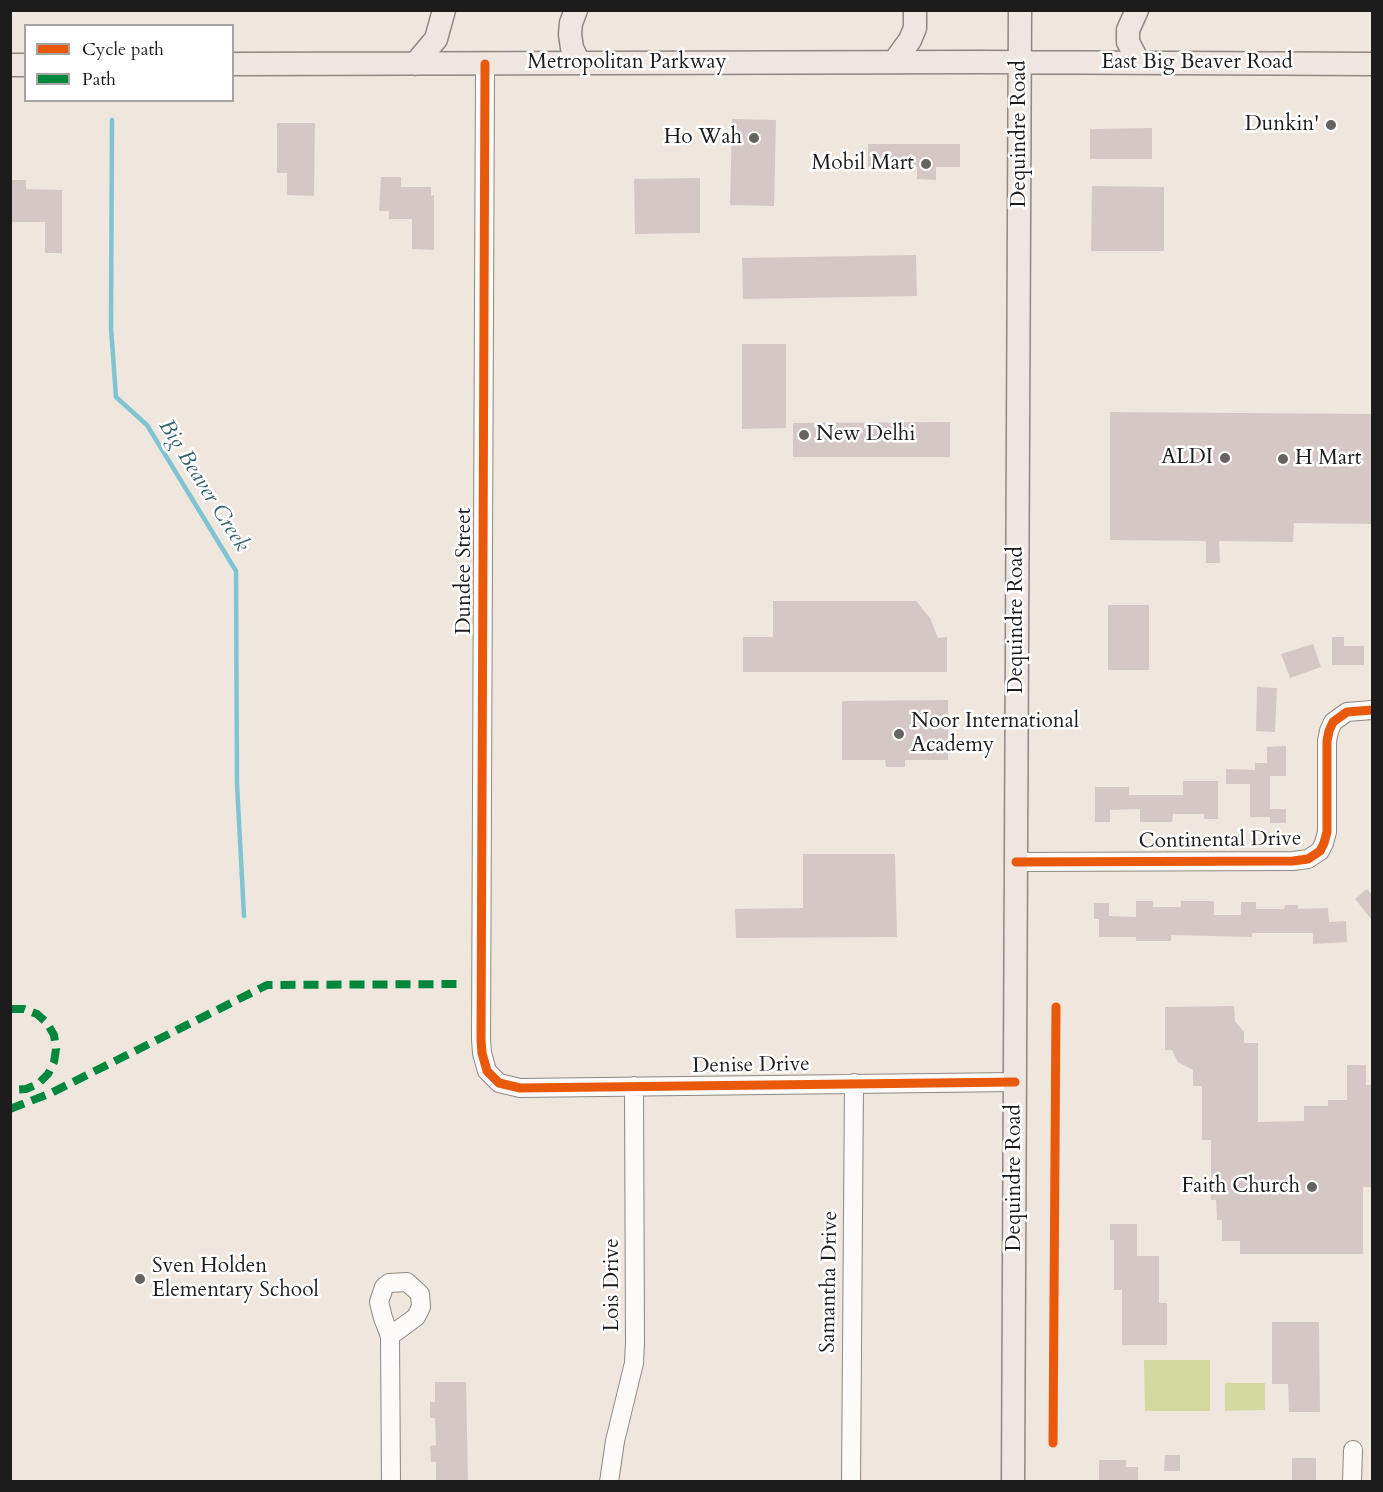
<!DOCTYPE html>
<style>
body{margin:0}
#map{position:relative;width:1383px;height:1492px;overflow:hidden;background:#efe7dd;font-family:Cardo,serif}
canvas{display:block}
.frame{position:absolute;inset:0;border:12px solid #1c1c1c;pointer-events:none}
.legend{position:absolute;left:24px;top:24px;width:210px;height:78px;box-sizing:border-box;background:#fff;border:2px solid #a4a4a4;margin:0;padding:8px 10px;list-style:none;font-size:18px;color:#1c1c1c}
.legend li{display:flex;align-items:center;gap:12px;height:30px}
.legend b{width:30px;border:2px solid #a4a4a4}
</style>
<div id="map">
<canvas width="1383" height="1492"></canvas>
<div class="frame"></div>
<ul class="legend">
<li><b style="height:8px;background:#e8590c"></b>Cycle path</li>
<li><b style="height:8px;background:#00873e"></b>Path</li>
</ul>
</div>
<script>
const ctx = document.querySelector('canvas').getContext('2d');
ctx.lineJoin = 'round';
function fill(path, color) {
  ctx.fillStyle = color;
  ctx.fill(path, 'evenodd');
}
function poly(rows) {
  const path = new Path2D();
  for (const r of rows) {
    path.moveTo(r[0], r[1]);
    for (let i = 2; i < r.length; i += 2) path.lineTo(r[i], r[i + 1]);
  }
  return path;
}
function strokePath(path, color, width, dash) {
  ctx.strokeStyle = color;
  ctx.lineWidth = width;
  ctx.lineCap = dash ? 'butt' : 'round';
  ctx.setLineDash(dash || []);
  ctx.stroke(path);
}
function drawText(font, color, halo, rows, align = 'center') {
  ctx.font = font + ' Cardo,serif';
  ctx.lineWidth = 5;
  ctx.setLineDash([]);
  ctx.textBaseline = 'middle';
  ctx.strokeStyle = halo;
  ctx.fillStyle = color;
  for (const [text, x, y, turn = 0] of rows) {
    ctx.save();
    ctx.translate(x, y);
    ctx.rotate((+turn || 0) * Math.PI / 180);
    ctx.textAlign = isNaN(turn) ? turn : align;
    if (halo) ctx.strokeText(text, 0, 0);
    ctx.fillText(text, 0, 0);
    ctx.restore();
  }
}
const green = poly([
 [1144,1360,1210,1360,1210,1411,1145,1411],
 [1225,1383,1265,1383,1265,1410,1225,1411]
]);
const stream = poly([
 [112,120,111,328,116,397,147,425,236,571,237,784,244,916]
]);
const building = poly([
 [732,119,776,120,774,206,730,205],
 [277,123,315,123,314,196,287,195,287,173,277,173],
 [1152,128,1152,159,1090,159,1090,129],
 [868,144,960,144,960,167,936,167,936,180,917,179,917,167,868,167],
 [381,177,401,177,401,187,431,187,431,196,434,195,434,250,412,249,412,219,389,219,389,211,379,211],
 [700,178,700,233,635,234,634,179],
 [10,180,26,180,26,189,62,190,62,253,45,253,45,222,10,222],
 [1092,186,1164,187,1164,251,1091,251],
 [916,255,917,296,743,299,742,258],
 [742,344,786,344,786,428,742,429],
 [1110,412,1372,414,1372,524,1294,523,1293,542,1219,541,1220,563,1206,563,1206,541,1110,540],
 [950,422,950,457,793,457,793,423],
 [773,601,916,601,930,618,938,638,947,637,947,672,743,672,743,637,773,637],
 [1108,605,1149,605,1149,670,1108,670],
 [1332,637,1344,637,1344,646,1364,646,1364,665,1332,665],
 [1313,644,1321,667,1290,678,1281,654],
 [1257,687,1277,688,1275,732,1256,731],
 [948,700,948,760,905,760,905,767,886,767,885,760,842,760,842,701],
 [1286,746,1286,776,1270,776,1270,809,1286,809,1286,823,1270,823,1270,817,1250,817,1250,784,1226,784,1226,769,1255,770,1255,763,1267,763,1267,747],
 [1183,781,1218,781,1218,819,1204,819,1204,814,1173,814,1172,822,1140,822,1140,809,1110,810,1110,822,1095,822,1095,787,1129,787,1129,795,1183,795],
 [803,854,895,854,897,937,736,938,735,909,803,908],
 [1367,889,1372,895,1372,920,1355,899],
 [1136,901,1153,901,1153,907,1181,907,1181,901,1214,901,1214,915,1241,915,1241,902,1256,902,1256,909,1284,909,1285,905,1298,905,1298,909,1328,908,1329,922,1346,921,1347,942,1313,944,1313,933,1252,933,1252,937,1171,935,1171,941,1136,941,1136,937,1099,937,1099,919,1094,919,1094,903,1109,903,1109,916,1136,917],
 [1234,1006,1235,1021,1244,1032,1244,1043,1258,1043,1258,1122,1304,1121,1304,1106,1328,1106,1328,1100,1347,1100,1347,1065,1366,1065,1366,1085,1372,1085,1372,1187,1363,1187,1363,1254,1240,1254,1240,1241,1222,1241,1222,1220,1217,1220,1216,1200,1211,1200,1211,1140,1202,1140,1202,1086,1193,1086,1193,1070,1178,1062,1172,1050,1165,1050,1165,1007],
 [1110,1224,1137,1224,1137,1256,1159,1256,1159,1303,1167,1303,1167,1345,1122,1345,1122,1290,1114,1290,1114,1240,1110,1240],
 [1272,1322,1319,1322,1320,1412,1289,1412,1288,1384,1272,1384],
 [435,1382,466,1382,468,1482,436,1482,436,1462,431,1462,430,1446,436,1445,435,1418,430,1418,430,1402,435,1402],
 [1165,1455,1180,1455,1180,1471,1164,1471],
 [1292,1458,1316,1458,1316,1482,1292,1482],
 [1099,1460,1126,1460,1126,1467,1138,1467,1138,1482,1099,1482]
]);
const minor = poly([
 [485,64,481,1039,482,1053,487,1071,499,1083,520,1088,1015,1082],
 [1016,862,1293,861,1308,859,1320,851,1324,843,1327,832,1327,741,1329,731,1333,722,1347,712,1372,710],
 [390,1336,416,1317,421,1307,420,1294,407,1282,389,1283,384,1287,379,1302,383,1318,390,1336,391,1482],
 [609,1482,615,1441,634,1363,635,1343,634,1086],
 [851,1482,854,1083],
 [1352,1482,1353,1450]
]);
const major = poly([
 [576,10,571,23,570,34,572,48,579,63],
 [1137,10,1128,30,1128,42,1139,63],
 [894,62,910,40,915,28,915,10],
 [232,64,980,62,1372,64],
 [415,64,436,39,444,10],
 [10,65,26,65],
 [1013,1482,1020,10]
]);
const quiet = poly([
 [10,1009,24,1009,37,1014,47,1023,54,1035,56,1049,54,1062,48,1074,38,1084,26,1089,10,1090],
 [10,1109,51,1093,267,985,462,984]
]);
const cycleway = poly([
 [485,64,481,1039,482,1053,487,1071,499,1083,520,1088,1015,1082],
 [1016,862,1293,861,1308,859,1320,851,1324,843,1327,832,1327,741,1329,731,1333,722,1347,712,1372,710],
 [1053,1443,1056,1007]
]);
const markers = [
 [1331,125,6,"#666360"],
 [754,138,6,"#666360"],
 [926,164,6,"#666360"],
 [804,435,6,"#666360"],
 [1225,458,6,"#666360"],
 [1283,459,6,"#666360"],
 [899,734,6,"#666360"],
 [1312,1187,6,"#666360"],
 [140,1279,6,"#666360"]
];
const streetNames = [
 ["Metropolitan Parkway",627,63],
 ["East Big Beaver Road",1197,63],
 ["Dequindre Road",1020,134,-90],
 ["Dundee Street",465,571,-90],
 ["Dequindre Road",1017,620,-90],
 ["Continental Drive",1220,841,-1],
 ["Denise Drive",751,1066,-1],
 ["Dequindre Road",1015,1178,-90],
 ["Samantha Drive",830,1282,-89],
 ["Lois Drive",613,1285,-90]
];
const poiNames = [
 ["Dunkin'",1319,125],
 ["Ho Wah",742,138],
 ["Mobil Mart",914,164],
 ["New Delhi",816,435,"left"],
 ["ALDI",1213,458],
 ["H Mart",1295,459,"left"],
 ["Noor International",911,722,"left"],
 ["Academy",911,746,"left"],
 ["Faith Church",1300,1187],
 ["Sven Holden",152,1267,"left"],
 ["Elementary School",152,1291,"left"]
];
const waterNames = [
 ["Big Beaver Creek",203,486,58]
];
fill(green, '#d4d9a0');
strokePath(stream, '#80c4d2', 4.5);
fill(building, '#d6c7c7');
strokePath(minor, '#8c8883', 20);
strokePath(major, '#8c8883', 25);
strokePath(minor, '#fdfbfa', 18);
strokePath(major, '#efe6df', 22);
strokePath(quiet, '#00873e', 8, [15, 8]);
strokePath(cycleway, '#e8590c', 9);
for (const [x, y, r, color] of markers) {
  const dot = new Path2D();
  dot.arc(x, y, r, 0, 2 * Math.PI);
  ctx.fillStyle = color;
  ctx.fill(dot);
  strokePath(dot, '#fff', 2);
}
drawText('21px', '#1c1c1c', '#fff', streetNames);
drawText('21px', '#1c1c1c', '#fff', poiNames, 'right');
drawText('italic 22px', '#33616c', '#fff', waterNames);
</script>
